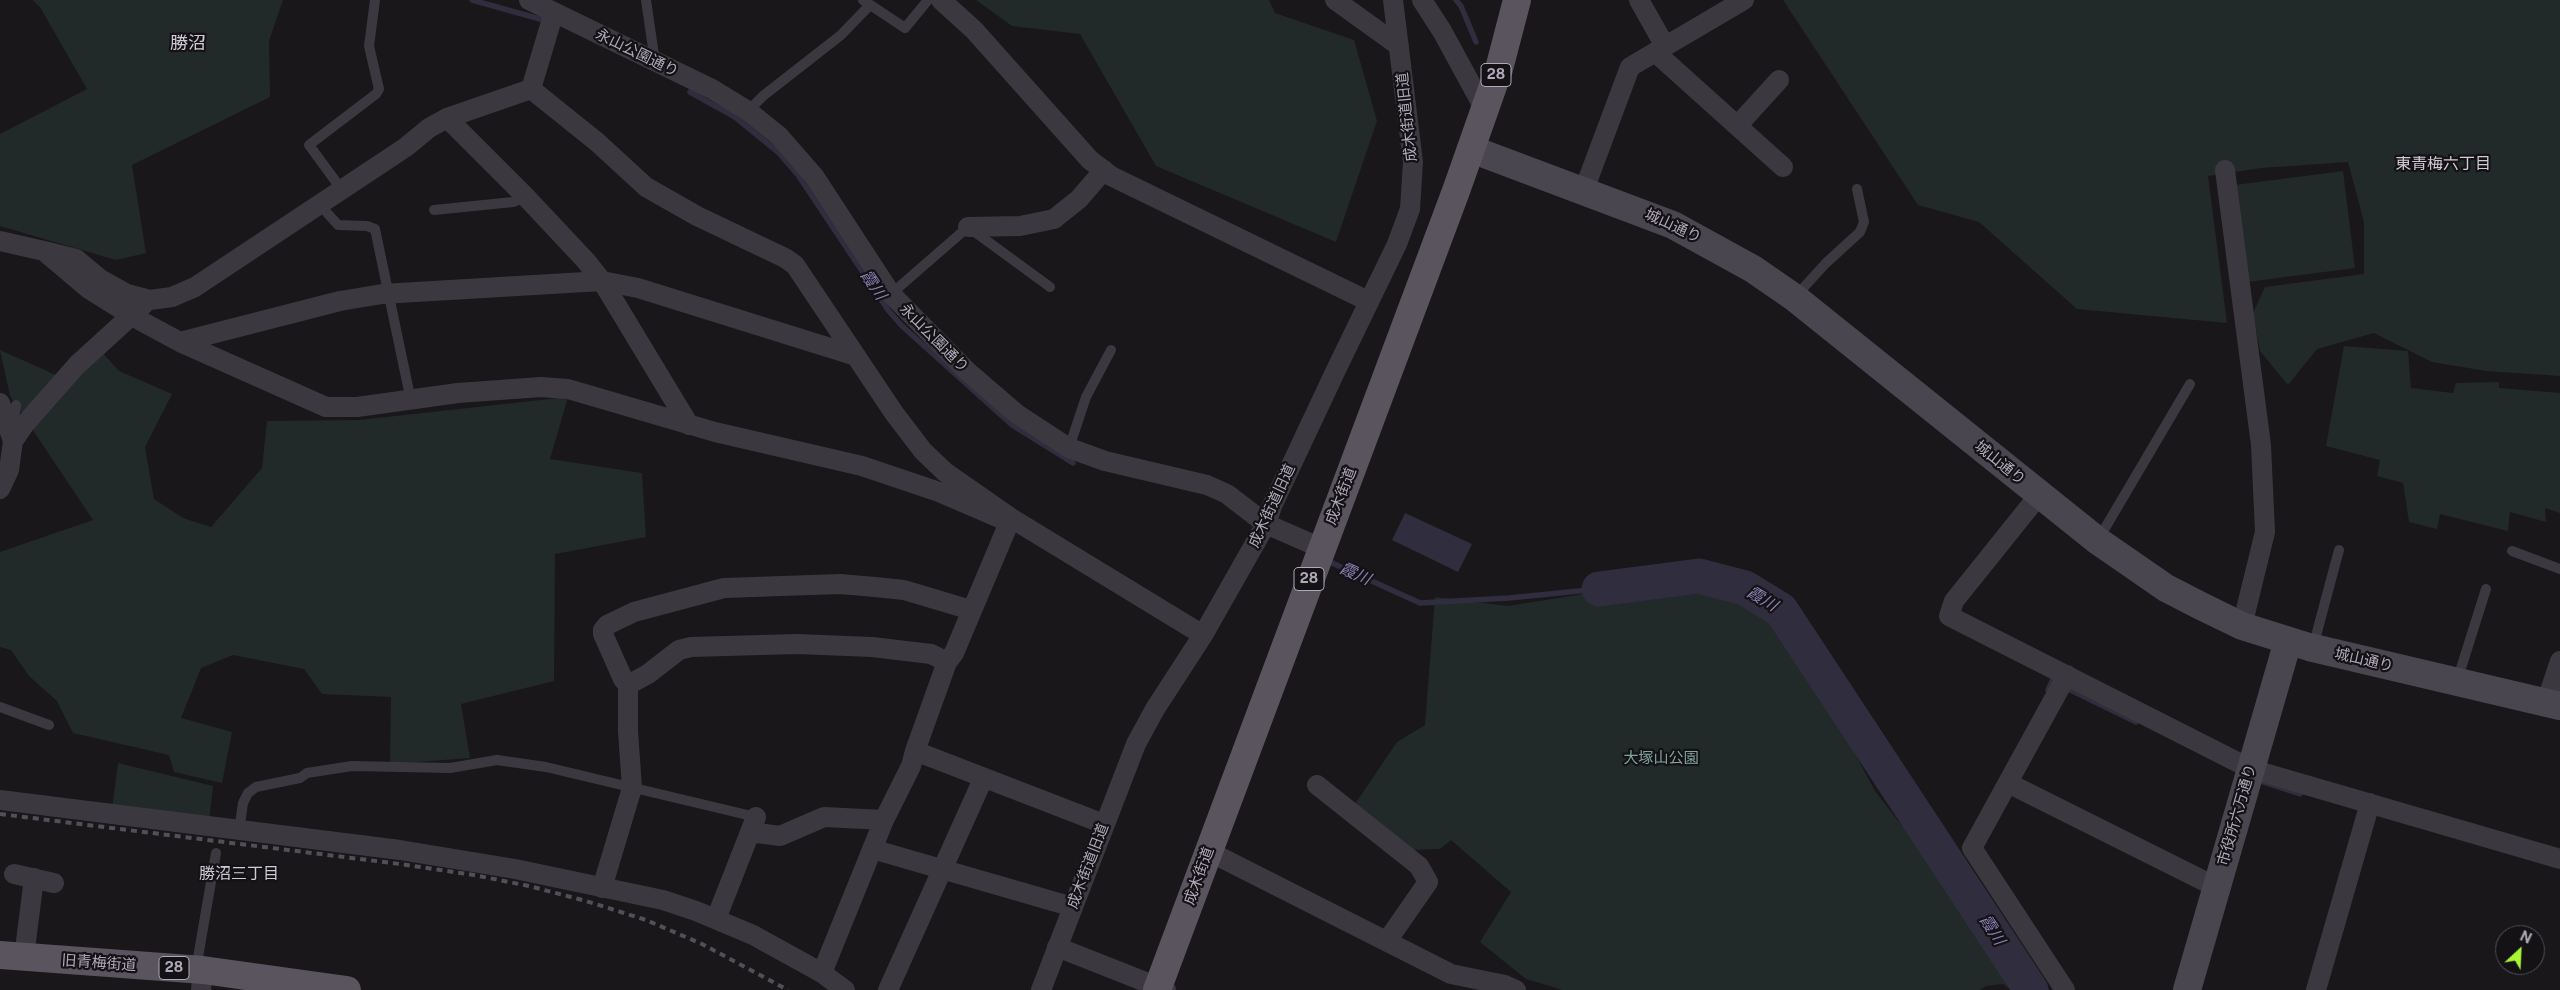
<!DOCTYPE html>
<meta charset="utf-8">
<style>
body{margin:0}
#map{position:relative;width:2560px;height:990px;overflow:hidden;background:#19171a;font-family:"Public Sans",sans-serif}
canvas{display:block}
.north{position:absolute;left:2495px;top:925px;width:50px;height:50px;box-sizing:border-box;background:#141215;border:1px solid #524e57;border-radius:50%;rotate:25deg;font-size:14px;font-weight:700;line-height:20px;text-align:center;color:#b0a9ba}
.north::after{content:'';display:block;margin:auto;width:18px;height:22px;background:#a8f633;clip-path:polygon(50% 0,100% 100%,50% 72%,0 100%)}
</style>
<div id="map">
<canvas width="2560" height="990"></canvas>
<div class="north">N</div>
</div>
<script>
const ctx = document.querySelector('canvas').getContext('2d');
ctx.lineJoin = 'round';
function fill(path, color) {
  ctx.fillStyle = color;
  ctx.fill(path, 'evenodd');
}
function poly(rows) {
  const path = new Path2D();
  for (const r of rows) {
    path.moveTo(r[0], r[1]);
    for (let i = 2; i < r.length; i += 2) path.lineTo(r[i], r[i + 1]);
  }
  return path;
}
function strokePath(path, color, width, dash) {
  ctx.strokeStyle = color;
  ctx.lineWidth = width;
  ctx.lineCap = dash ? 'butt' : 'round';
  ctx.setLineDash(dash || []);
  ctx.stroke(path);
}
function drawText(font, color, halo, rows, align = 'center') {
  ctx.font = font + ' "Public Sans","Noto Sans JP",sans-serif';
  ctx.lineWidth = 4.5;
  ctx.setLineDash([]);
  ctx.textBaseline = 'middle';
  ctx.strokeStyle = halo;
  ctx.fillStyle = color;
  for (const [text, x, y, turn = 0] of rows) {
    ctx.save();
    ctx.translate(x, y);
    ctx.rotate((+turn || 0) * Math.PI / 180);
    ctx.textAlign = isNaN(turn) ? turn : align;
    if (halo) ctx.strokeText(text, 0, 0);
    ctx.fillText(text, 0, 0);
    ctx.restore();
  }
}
const green = poly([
 [32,0,283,0,269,41,270,97,132,165,146,253,116,260,0,226,0,134,87,89,40,7],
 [976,0,1269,0,1275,13,1354,40,1377,121,1336,242,1156,166,1080,34,1012,26],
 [1783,0,2560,0,2560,376,2486,371,2432,362,2374,333,2317,349,2288,385,2260,351,2253,313,2265,287,2364,274,2364,222,2348,162,2261,168,2208,176,2227,323,2077,309,1979,222,1918,205],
 [2343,171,2355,268,2247,282,2235,185],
 [91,340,119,371,172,394,145,447,154,499,183,518,211,527,262,468,267,421,359,420,568,397,550,459,642,473,646,537,555,554,554,681,461,704,470,758,390,764,391,697,322,694,304,669,233,655,201,668,181,718,232,732,222,783,174,772,169,755,73,733,57,701,29,676,11,650,0,647,0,552,93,520,10,396,0,350,56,375],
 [2344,346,2408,351,2411,388,2453,393,2456,383,2499,382,2499,388,2560,393,2560,513,2545,508,2546,522,2510,512,2508,531,2440,514,2437,529,2409,522,2403,483,2377,476,2380,460,2326,446],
 [1709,574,1745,588,1779,613,1875,791,2027,987,2024,990,2012,990,2003,984,1986,986,1980,990,1563,990,1526,979,1480,942,1511,892,1451,840,1440,849,1407,850,1355,804,1397,742,1425,725,1435,597,1508,606],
 [118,763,213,786,209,822,112,809]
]);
const water = poly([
 [1405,513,1472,544,1458,572,1392,540]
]);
const stream = poly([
 [472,0,540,19],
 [1456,0,1461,6,1476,42],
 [690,92,735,117,778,152,798,175,888,310,902,326,1012,425,1073,463],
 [1330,562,1420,603,1509,598,1599,589],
 [2048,690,2052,681,2136,722],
 [2254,779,2300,794]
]);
const river = poly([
 [1599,589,1699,576,1745,588,1781,610,2031,990]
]);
const lane = poly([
 [646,0,655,62],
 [863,0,905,28,928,0],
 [748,111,763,96,841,35,870,5],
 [342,190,309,145,376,94,379,89,369,46,375,0],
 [319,204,338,225,367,226,375,229,411,401],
 [434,210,513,202,526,197],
 [891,294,968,227,1050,287],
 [1795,297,1826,263,1860,232,1864,222,1857,189],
 [13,426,16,405],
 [1069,448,1086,397,1111,350],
 [2098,540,2190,384],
 [2512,551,2560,569],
 [2313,647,2339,550],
 [2457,681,2486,589],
 [0,707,49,725],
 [239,831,243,803,248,793,256,787,300,778,307,773,352,766,450,768,497,760,546,767,756,817],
 [196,969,216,853]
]);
const street = poly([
 [529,0,712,89,748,111,779,136,814,176,891,294,967,371,1017,414,1069,448,1105,461,1207,485,1227,494,1266,524,1321,548],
 [941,0,974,30,1090,160,1111,176,1368,301],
 [1335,0,1399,46],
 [1422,0,1442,31,1485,110],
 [1639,0,1665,46],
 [1655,52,1783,167],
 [531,89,597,142,646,187,697,216,785,258,795,265,894,413,923,451,945,472,1011,518,1203,635],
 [447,118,526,197,586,261,602,281,689,425],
 [1738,125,1779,80],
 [2225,170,2261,445,2265,532,2242,626],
 [1584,190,1630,67,1744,0],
 [968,227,1020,226,1054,219,1079,199,1104,170],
 [0,241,44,251,89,289,124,311],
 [44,251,76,259,100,279,127,294,150,300,172,297,195,287,406,147,429,128,447,118,531,89,554,12],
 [141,321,180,342,326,407,357,407,458,393,541,387,568,389,715,432,862,466,939,492,1009,522],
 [180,342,340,301,382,294,602,281,638,288,856,356],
 [0,403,13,441,9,470,0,489],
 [13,441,24,425,77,365,144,304],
 [2039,495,1954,601,1949,616,2251,769,2560,859],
 [947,662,954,653,1011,518],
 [628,685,648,674,679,650,691,647,797,644,872,647,931,654,947,662,915,751,1104,824],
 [2546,703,2560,661],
 [2008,783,2216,887],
 [1317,785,1419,866,1428,882,1387,941],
 [0,800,400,850,515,869,663,900,696,911,753,935,822,973,845,990],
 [750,832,780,836,824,817,884,820],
 [872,849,1073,907],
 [1208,851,1451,974,1505,985,1516,990],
 [14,874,54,883],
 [602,888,632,788,628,731,628,685,623,679,603,634,603,630,607,625,634,612,724,588,840,584,875,587,904,590,971,610],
 [716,919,756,817],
 [1057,947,1166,990],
 [24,957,34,878],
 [822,973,884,820,911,766,915,751],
 [201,990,203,970],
 [888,990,983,779],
 [1041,990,1136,744,1155,709,1203,635,1266,524,1272,506,1335,372,1397,244,1410,209,1413,162,1393,0],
 [2065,990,1972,848,2067,675],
 [2316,990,2370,803]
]);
const secondary = poly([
 [1471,149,1673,225,1753,269,1795,298,2098,541,2166,588,2201,606,2242,626,2309,647,2560,706],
 [2187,990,2288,641]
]);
const primary = poly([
 [0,955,203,970,347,990],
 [1157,990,1456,191,1499,69,1517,0]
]);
const rail = poly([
 [0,814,400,864,474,875,529,886,586,901,646,920,702,944,788,990]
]);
const streetBridge = poly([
 [124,311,141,321]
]);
const shields = [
 [1496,75,30],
 [1309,579,30],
 [174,968,30]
];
const shieldNames = [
 ["28",1496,75],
 ["28",1309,579],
 ["28",174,968]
];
const streetNames = [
 ["永山公園通り",637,53,26],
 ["成木街道旧道",1407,117,-96],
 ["城山通り",1673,226,25],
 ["永山公園通り",934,338,45],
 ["城山通り",2000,463,39],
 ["成木街道",1341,496,-69],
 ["成木街道旧道",1272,506,-65],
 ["城山通り",2364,660,13],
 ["市役所六万通り",2237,815,-74],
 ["成木街道旧道",1088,866,-69],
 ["成木街道",1199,876,-70],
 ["旧青梅街道",99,963,4]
];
const parkNames = [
 ["大塚山公園",1661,758]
];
const neighbourhoodNames = [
 ["東青梅六丁目",2443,164],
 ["勝沼三丁目",239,874]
];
const waterNames = [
 ["霞川",873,285,56],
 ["霞川",1355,574,24],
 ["霞川",1762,599,31],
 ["霞川",1992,930,57]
];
const quarterNames = [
 ["勝沼",188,43]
];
fill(green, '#212a29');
fill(water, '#302d3e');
strokePath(stream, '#302d3e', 5.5);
strokePath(river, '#302d3e', 35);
strokePath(lane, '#3c383f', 10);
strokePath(street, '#3c383f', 20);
strokePath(secondary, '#4a464f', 28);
strokePath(primary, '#59545e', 28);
strokePath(rail, '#534f58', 4, [6, 5]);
strokePath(streetBridge, '#3c383f', 20);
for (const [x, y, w] of shields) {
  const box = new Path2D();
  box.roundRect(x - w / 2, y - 11.5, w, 23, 4);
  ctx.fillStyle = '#141215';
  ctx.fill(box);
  strokePath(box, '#b0a9ba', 1);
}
drawText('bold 14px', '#b0a9ba', null, shieldNames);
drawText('15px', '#b0a9ba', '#141215', streetNames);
drawText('15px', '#80a59d', '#141215', parkNames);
drawText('16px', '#d0cad6', '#141215', neighbourhoodNames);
drawText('italic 16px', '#8b80b5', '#141215', waterNames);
drawText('18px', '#d0cad6', '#141215', quarterNames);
</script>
